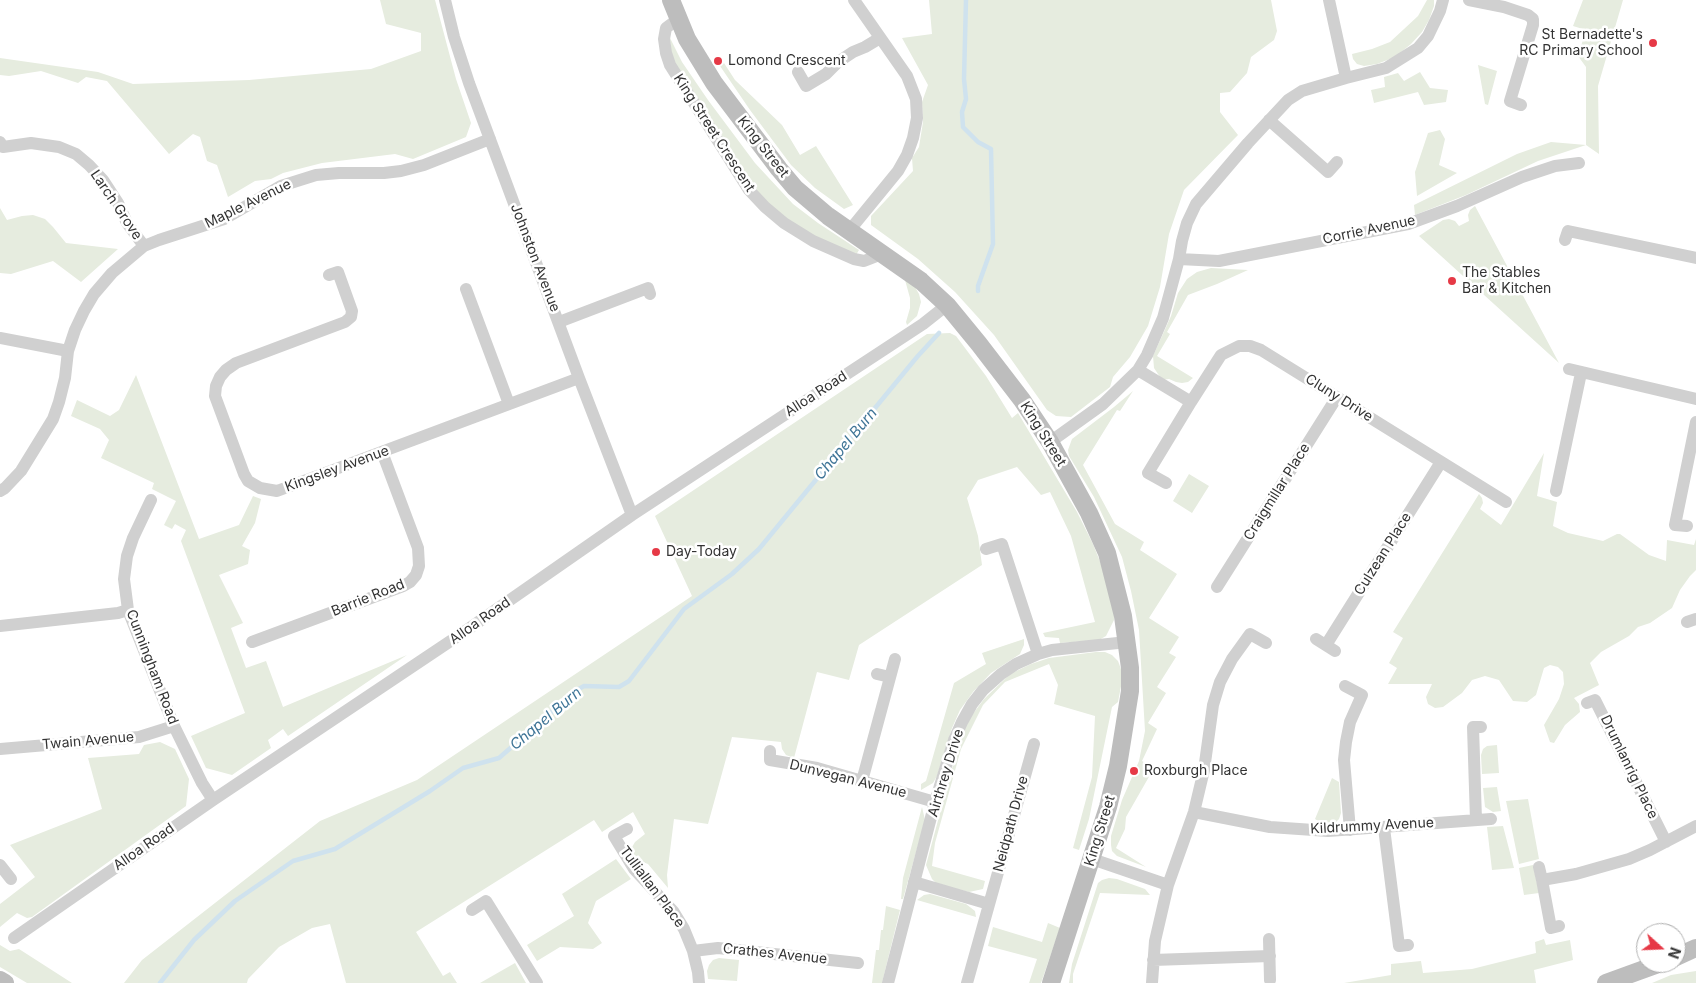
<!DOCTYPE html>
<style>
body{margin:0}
#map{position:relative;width:1696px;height:983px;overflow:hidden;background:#fff;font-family:Inter,sans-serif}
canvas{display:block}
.north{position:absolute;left:1636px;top:923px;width:50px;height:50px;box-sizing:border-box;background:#fff;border:1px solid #adadad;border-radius:50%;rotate:110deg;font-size:14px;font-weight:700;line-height:20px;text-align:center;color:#333}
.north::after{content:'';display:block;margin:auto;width:18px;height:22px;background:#e63946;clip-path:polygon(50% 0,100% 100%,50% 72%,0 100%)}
</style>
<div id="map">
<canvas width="1696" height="983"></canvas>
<div class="north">N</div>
</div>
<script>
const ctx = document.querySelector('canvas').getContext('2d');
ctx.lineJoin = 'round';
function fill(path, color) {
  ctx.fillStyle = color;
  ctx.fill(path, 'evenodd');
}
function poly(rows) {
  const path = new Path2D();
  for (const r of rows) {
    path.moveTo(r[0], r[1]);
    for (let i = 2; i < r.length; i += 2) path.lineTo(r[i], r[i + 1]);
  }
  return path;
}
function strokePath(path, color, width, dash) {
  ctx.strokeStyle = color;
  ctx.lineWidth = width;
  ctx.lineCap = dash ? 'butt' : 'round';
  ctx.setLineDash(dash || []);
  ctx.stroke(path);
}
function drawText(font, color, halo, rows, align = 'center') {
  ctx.font = font + ' Inter,sans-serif';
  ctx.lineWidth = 5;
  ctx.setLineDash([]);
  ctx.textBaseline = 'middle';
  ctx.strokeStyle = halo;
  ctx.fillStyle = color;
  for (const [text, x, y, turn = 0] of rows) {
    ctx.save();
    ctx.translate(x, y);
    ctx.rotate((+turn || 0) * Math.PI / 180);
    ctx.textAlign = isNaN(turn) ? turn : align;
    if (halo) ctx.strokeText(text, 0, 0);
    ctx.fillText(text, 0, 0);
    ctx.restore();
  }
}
const green = poly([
 [380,0,435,0,456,79,471,123,466,137,413,159,395,154,322,163,283,173,271,179,255,181,228,197,217,165,207,161,200,137,193,134,169,154,107,81,86,77,78,83,41,71,9,76,0,75,0,58,98,72,133,84,249,80,371,69,421,51,421,33,386,24],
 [929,0,1271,0,1277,31,1274,40,1251,57,1247,73,1230,92,1220,93,1220,112,1238,135,1184,190,1169,234,1160,287,1148,326,1130,357,1113,377,1110,387,1071,417,1056,416,1047,410,994,335,955,292,918,259,871,225,871,216,913,171,912,158,919,147,923,122,922,102,928,85,902,38,932,34],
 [1427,0,1434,0,1434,6,1429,20,1422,32,1411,44,1395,57,1377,64,1364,66,1357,64,1353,59,1352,54,1372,49,1390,42,1418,16],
 [1583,0,1623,0,1598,86,1599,154,1586,145,1538,161,1466,195,1415,215,1414,205,1517,154,1551,142,1586,145,1586,67,1578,56,1586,30,1573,26],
 [670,38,682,62,708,100,755,163,793,204,818,223,859,250,856,255,804,231,764,202,680,73,671,54],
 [724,63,735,80,782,125,800,155,816,146,853,205,844,209,815,188,791,165,750,110,720,66],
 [1478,65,1497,71,1488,105,1485,104],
 [1420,72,1430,88,1448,90,1446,102,1424,105,1418,92,1374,103,1371,90,1385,87,1384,77,1398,73,1404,81],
 [1440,130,1445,139,1439,165,1457,173,1417,196,1415,172,1428,133],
 [1475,206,1559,363,1419,236,1443,220,1449,219,1455,221,1459,226,1469,221,1468,215,1470,210],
 [0,208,7,220,22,216,33,215,45,219,53,227,66,243,118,249,81,282,53,261,11,274,0,273],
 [1211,268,1248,270,1217,284,1188,295,1167,332,1170,334,1157,356,1193,378,1188,382,1182,383,1176,382,1169,379,1162,380,1154,368,1153,356,1171,316,1178,293,1187,279,1197,272],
 [905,280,915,287,919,294,921,302,917,316,907,325,906,322,910,308,910,298],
 [950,333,956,336,986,376,1012,418,1018,413,1077,512,1093,544,1105,574,1114,611,1114,620,1106,636,1099,640,1060,643,1059,638,1045,637,1043,633,1095,622,1071,536,1050,492,1041,495,1017,467,978,480,967,498,978,536,982,565,859,645,849,680,817,672,794,758,786,755,782,749,781,742,732,737,708,824,674,819,667,875,668,888,648,864,635,859,632,854,631,849,635,842,645,834,633,812,602,832,594,820,416,932,443,976,450,972,457,983,346,983,330,924,312,928,279,947,248,979,247,983,124,983,142,960,320,821,417,780,692,596,655,516,927,334],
 [136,375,199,539,239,525,253,496,261,499,255,523,242,546,250,550,248,564,219,575,243,623,231,628,246,668,266,661,283,707,407,655,288,736,283,729,268,740,271,748,232,775,206,768,191,736,245,713,181,541,186,530,175,524,172,529,164,525,176,501,152,489,154,483,101,458,109,440,100,429,71,416,77,400,110,416,119,410],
 [1133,391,1120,411,1117,410,1083,465,1115,524,1144,542,1140,550,1177,574,1149,618,1179,637,1169,653,1176,657,1157,687,1166,693,1148,723,1157,729,1142,761,1154,768,1126,817,1125,829,1116,848,1146,867,1117,856,1112,851,1111,845,1111,836,1122,800,1139,761,1145,731,1139,630,1131,591,1122,557,1094,497,1069,456,1068,450,1072,439,1114,407],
 [1544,453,1537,496,1557,502,1553,526,1568,533,1603,541,1617,534,1620,534,1649,555,1666,561,1667,540,1694,545,1696,539,1696,570,1690,576,1680,590,1672,608,1650,623,1638,627,1629,636,1601,652,1590,663,1599,685,1574,698,1579,704,1580,712,1565,725,1554,743,1550,742,1544,725,1559,699,1564,684,1563,672,1558,667,1550,665,1544,668,1536,695,1527,702,1513,701,1499,680,1485,676,1472,680,1462,693,1443,707,1435,708,1428,704,1426,697,1432,684,1388,684,1397,668,1389,663,1403,638,1393,632,1479,494,1482,498,1483,503,1480,509,1501,525],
 [1189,474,1209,486,1192,513,1173,501],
 [1024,639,1024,645,1020,654,991,673,973,692,960,710,952,728,937,776,933,783,921,790,921,784,926,781,954,683,986,664,982,653],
 [1096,652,1105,652,1112,655,1118,661,1121,669,1122,681,1118,702,1112,707,1089,819,1079,850,1073,848,1092,777,1095,716,1054,704,1058,685,1049,664,1005,682,983,705,961,749,935,843,932,866,985,881,983,889,969,892,937,884,932,879,926,865,957,750,963,731,972,715,984,699,1010,674,1031,664,1049,658],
 [160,742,175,749,189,779,186,806,32,917,27,918,17,913,0,927,0,904,35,877,10,845,102,809,88,758,139,754,144,745],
 [1497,745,1499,773,1482,774,1481,755,1483,749,1487,746],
 [1332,778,1339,782,1341,813,1339,819,1335,823,1330,825,1323,824,1315,819],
 [1497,787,1501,811,1493,812,1485,807,1483,788],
 [1528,799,1539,859,1519,864,1506,801],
 [922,807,925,820,903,899,901,899,903,878],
 [1503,826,1514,868,1492,870,1487,827],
 [616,859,631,879,596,901,588,923,602,943,593,949,560,947,537,961,527,945,574,916,562,894],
 [1533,865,1539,893,1524,895,1519,868],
 [1109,878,1117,879,1145,889,1150,895,1100,893,1073,974,1073,983,1069,983,1072,964,1098,883,1102,880],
 [930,894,966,904,975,911,976,917,917,900,924,895],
 [886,906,900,910,882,983,872,983,876,950,879,950,881,930,883,930],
 [1048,923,1060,928,1041,983,1029,983,1037,959,988,946,993,927,1042,942],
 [1544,939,1546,945,1570,940,1573,960,1534,970,1536,983,1344,983,1391,975,1391,964,1421,961,1423,973,1472,969,1536,953,1535,942],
 [0,945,10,951,19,949,72,983,27,983,0,967],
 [719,958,739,960,737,981,708,979,707,971,709,965,713,960],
 [515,963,526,983,480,983],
 [1696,971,1696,983,1652,983,1671,975]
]);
const stream = poly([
 [966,0,964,79,966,99,962,112,963,127,978,142,991,149,993,244,978,286,978,291],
 [160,983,194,940,235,901,293,861,335,849,430,791,463,768,499,758,577,690,584,686,619,687,629,681,684,609,732,574,759,549,917,357,939,333]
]);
const minor = poly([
 [445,0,454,37,469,83,579,378,632,515],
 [1329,0,1346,78],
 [1469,0,1504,7,1528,15,1533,19,1533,25,1510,101,1521,105],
 [678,19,666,28,664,39,666,53,670,65,749,190,765,207,784,223,813,241,854,259,864,261,882,254],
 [798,72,806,86,826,74,838,62,853,52,865,47,880,38],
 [1269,120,1328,172,1337,162],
 [0,142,3,147,31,143,59,147,76,154,89,165,103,180,118,203,127,223,144,246],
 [849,231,898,171,907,155,913,138,917,118,916,99,907,76,854,0],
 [1565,240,1568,231,1696,258],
 [1179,259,1219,261,1408,224,1457,206,1522,177,1555,166,1579,163],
 [329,275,338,272,352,311,351,317,345,322,236,363,226,370,220,377,216,386,215,396,244,474,248,481,260,488,277,491,579,378],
 [466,289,509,404],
 [559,322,648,288,650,294],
 [0,338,68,351],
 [1569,369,1696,399],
 [1138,370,1191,402],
 [1050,442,1103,404,1138,370,1147,355,1163,318,1179,259,1182,241,1187,223,1196,204,1248,143,1288,100,1302,91,1346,78,1386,68,1418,48,1428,36,1440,11,1443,0],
 [1166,483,1148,473,1191,402,1221,355,1239,346,1250,346,1261,350,1506,502],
 [0,491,5,488,21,471,53,419,59,402,65,378,68,351,75,330,84,311,94,294,112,273,144,246,159,240,224,219,281,186,316,175,339,173,384,173,401,171,424,165,490,139],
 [1556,491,1581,373],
 [151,500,133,538,127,556,124,579,128,610,174,726,202,783,213,800],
 [1687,526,1675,525,1696,422],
 [986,549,1002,544,1038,654],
 [1217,587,1337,397],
 [1687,622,1696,619],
 [0,626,118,613,128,610],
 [1316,639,1335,651],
 [252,642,403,586,410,582,416,575,419,566,418,548,382,452],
 [1326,645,1441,462],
 [877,674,890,677],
 [1345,686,1362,695,1350,722,1346,742,1344,760,1350,830],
 [1587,703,1595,700,1666,842],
 [0,749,139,737,174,726],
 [770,751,770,760,817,768,935,802],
 [862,781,895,659],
 [1194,812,1270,827,1328,831,1491,819],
 [1476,820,1473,727,1481,727],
 [1384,828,1399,946,1408,945],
 [627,829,614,836,634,869,673,911,684,929,693,951,698,972,699,983],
 [1092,859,1168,885],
 [0,865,11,879],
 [1539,867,1542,880],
 [914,882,989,904],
 [472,910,486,901,537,983],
 [1559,926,1551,928,1542,880,1576,874,1629,859,1650,850,1696,826],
 [14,938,213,800,464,632,632,515,923,324,947,305],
 [1269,939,1270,980],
 [693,951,718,948,858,963],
 [1153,960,1270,956],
 [888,983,935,802,954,740,962,722,972,704,983,690,1001,674,1016,664,1038,654,1052,650,1127,642],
 [967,983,1034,744],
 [1152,983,1155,941,1168,885,1194,812,1204,770,1213,705,1220,682,1232,659,1250,634,1266,643]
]);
const secondary = poly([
 [671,0,687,39,714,83,779,169,795,188,828,216,921,281,947,305,979,344,1022,400,1050,442,1089,513,1107,553,1123,616,1130,668,1130,691,1118,766,1108,807,1051,983],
 [1676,957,1696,948],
 [0,980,5,983],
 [1606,983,1661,963]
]);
const markers = [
 [1653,43,5,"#e63946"],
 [718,61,5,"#e63946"],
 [1452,281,5,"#e63946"],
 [656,552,5,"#e63946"],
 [1134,771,5,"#e63946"]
];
const poiNames = [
 ["St Bernadette's",1643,35,"right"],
 ["RC Primary School",1643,51,"right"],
 ["Lomond Crescent",728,61],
 ["The Stables",1462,273],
 ["Bar & Kitchen",1462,289],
 ["Day-Today",666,552],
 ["Roxburgh Place",1144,771]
];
const streetNames = [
 ["King Street Crescent",714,133,57],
 ["King Street",763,147,52],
 ["Maple Avenue",248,204,-26],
 ["Larch Grove",116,205,56],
 ["Corrie Avenue",1369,230,-12],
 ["Johnston Avenue",535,258,69],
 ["Alloa Road",816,394,-33],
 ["Cluny Drive",1339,398,32],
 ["King Street",1043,434,58],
 ["Kingsley Avenue",337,469,-20],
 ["Craigmillar Place",1277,492,-58],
 ["Culzean Place",1383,554,-58],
 ["Barrie Road",368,598,-22],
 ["Alloa Road",480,621,-35],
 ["Cunningham Road",152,667,69],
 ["Twain Avenue",88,741,-5],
 ["Drumlanrig Place",1629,767,64],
 ["Airthrey Drive",946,773,-73],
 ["Dunvegan Avenue",848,779,14],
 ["Neidpath Drive",1011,824,-75],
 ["Kildrummy Avenue",1372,826,-3],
 ["King Street",1100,831,-73],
 ["Alloa Road",144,847,-35],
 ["Tulliallan Place",652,887,53],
 ["Crathes Avenue",775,954,6]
];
const waterNames = [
 ["Chapel Burn",846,444,-50],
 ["Chapel Burn",546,719,-40]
];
fill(green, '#e6ecdf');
strokePath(stream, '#cfe2ee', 4.5);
strokePath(minor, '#d0d0d0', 12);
strokePath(secondary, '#bdbdbd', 18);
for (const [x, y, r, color] of markers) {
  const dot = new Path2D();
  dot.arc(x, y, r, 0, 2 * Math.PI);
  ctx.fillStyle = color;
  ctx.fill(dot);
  strokePath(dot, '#fff', 2);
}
drawText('14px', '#333', '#fff', poiNames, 'left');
drawText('14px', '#333', '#fff', streetNames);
drawText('italic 15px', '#3f7597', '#fff', waterNames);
</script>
